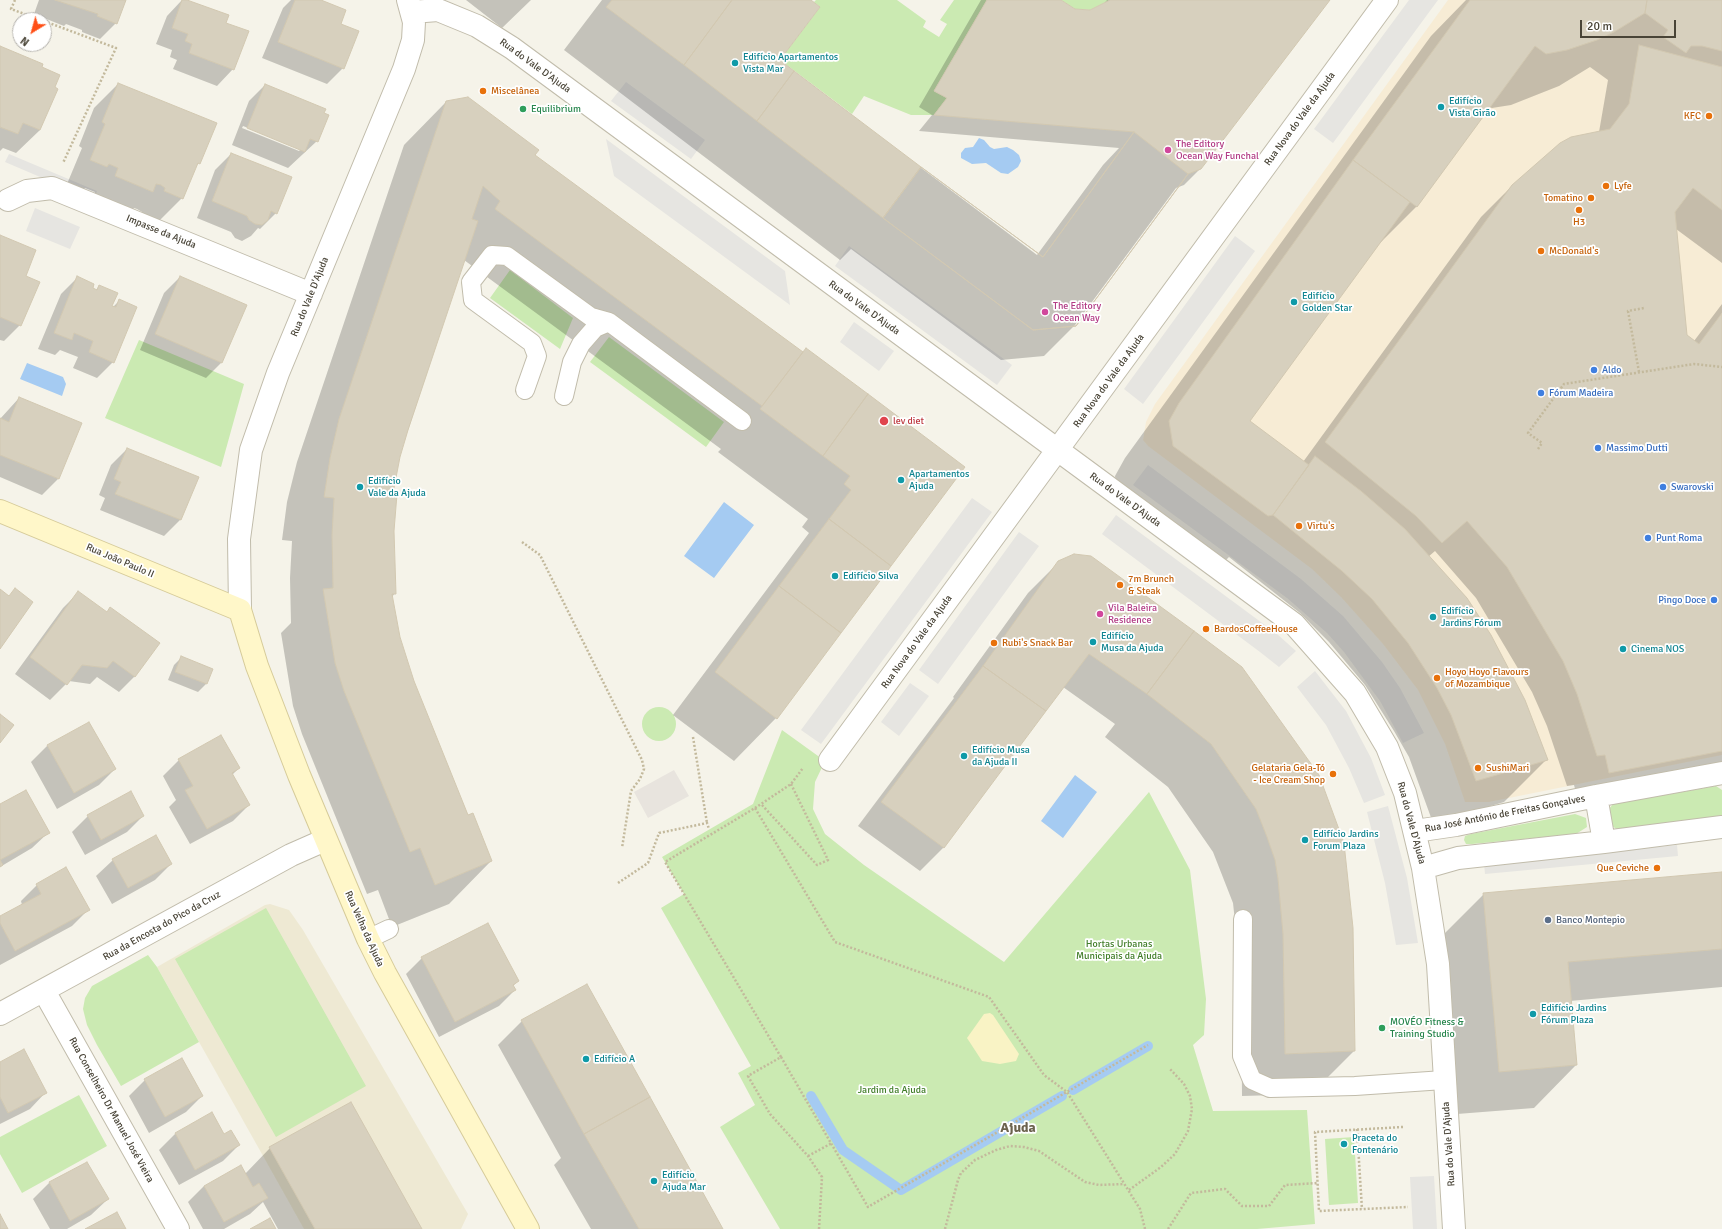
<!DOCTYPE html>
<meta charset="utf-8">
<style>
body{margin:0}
#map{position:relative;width:1722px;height:1229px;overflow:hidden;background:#f5f3e9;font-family:Signika,sans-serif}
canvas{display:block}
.north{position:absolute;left:12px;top:12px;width:40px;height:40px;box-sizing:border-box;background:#fff;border:1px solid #b6b4af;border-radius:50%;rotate:217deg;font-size:11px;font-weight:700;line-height:16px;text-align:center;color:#494437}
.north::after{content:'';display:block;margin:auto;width:14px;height:18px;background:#ff5017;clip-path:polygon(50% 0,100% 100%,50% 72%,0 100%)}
.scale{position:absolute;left:1580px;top:20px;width:96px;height:18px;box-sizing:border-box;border:2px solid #494437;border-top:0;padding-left:5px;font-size:12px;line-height:14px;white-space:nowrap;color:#494437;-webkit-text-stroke:3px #fff;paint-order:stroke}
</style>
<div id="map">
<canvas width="1722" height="1229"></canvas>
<div class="north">N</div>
<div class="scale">20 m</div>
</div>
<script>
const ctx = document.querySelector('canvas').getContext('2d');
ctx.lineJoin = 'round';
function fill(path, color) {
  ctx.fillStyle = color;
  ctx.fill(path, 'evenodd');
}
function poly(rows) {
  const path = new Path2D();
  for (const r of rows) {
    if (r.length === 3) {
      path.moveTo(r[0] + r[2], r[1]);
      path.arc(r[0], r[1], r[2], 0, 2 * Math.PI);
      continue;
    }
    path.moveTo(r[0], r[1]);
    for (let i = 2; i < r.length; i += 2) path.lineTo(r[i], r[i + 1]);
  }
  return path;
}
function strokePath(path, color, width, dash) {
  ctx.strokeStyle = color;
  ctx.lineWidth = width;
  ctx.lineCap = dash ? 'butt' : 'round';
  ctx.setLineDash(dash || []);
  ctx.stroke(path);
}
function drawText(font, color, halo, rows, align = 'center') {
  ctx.font = font + ' Signika,sans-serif';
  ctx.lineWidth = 3.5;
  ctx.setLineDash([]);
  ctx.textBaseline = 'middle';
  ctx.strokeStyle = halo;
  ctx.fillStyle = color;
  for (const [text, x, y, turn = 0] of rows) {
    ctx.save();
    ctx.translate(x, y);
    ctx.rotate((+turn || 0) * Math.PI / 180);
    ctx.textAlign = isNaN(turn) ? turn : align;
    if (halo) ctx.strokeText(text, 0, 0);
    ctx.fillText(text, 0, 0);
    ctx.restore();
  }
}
const commercial = poly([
 [1448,0,1722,0,1722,755,1489,802,1465,802,1445,744,1418,690,1383,644,1341,597,1312,569,1148,446,1143,440,1146,422,1155,404]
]);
const industrial = poly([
 [674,770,689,796,648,818,634,792]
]);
const education = poly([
 [270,904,289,910,303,930,468,1214,461,1229,304,1229,157,967,265,905]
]);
const green = poly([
 [816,0,897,0,926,21,923,27,939,37,947,24,940,20,954,0,987,0,934,91,947,98,934,115,911,115,864,96,852,114,780,60,820,7,814,2],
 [1061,0,1110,0,1090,10,1075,9],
 [510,270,573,318,560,349,490,298],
 [609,337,724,422,706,447,590,362],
 [139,340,244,384,221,467,105,418],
 [659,724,17],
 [782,730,825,761,815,782,813,809,825,834,864,865,1004,962,1149,792,1190,870,1206,999,1204,1035,1193,1045,1213,1111,1307,1110,1315,1224,1257,1229,780,1229,720,1127,755,1105,738,1073,751,1066,661,908,684,894,662,857,753,804],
 [1716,786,1722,790,1722,818,1618,830,1612,826,1609,809,1613,804],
 [1575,814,1586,818,1587,827,1576,834,1472,844,1466,844,1464,840,1465,836,1471,834],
 [266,908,366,1086,276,1137,175,959],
 [148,955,157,967,199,1042,121,1086,97,1045,87,1025,83,1009,85,998,92,986],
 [79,1095,107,1146,22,1193,0,1154,0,1137],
 [1354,1137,1358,1203,1329,1205,1325,1139]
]);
const sand = poly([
 [990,1013,993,1015,1019,1054,1016,1061,1000,1064,982,1061,967,1038,984,1014]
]);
const parking = poly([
 [1409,0,1438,0,1333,143,1314,129],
 [626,82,705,140,691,159,611,101],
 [606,139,785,271,790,305,614,176],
 [9,154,97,191,94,200,5,162],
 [35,208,80,227,70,249,26,231],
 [1235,236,1255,251,1143,404,1124,389],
 [849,246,1012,365,997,385,835,266],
 [854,322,894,351,879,371,840,342],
 [1148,465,1301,579,1343,616,1382,662,1400,688,1424,733,1403,743,1380,701,1344,652,1327,633,1287,598,1133,485],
 [972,498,992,512,821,744,801,730],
 [1116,515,1277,634,1296,651,1279,667,1260,652,1102,534],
 [1019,532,1039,546,938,684,919,670],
 [1315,671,1346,711,1371,758,1385,795,1364,803,1349,768,1326,725,1297,687],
 [910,683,929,696,899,736,881,722],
 [1388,806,1407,878,1418,943,1396,945,1385,883,1367,812],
 [1677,845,1678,856,1485,874,1484,863],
 [1434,1176,1437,1229,1413,1229,1410,1177]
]);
const water = poly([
 [979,138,984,140,990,147,994,149,1007,147,1013,150,1019,155,1021,161,1018,167,1008,174,1001,173,986,163,972,164,961,158,961,153,965,148,973,147],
 [27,363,63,377,66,384,62,396,20,379],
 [724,502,754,525,714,578,684,556],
 [1075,775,1097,792,1063,838,1041,821]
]);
const shadow = poly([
 [39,0,125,0,116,23,100,39,82,32,82,30,66,24,64,26,34,14],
 [182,0,225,23,233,69,217,86,173,69,177,60,170,57,172,50,156,44,167,16],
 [291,0,318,0,340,24,343,68,327,84,262,58,283,8],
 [466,0,531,0,502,28],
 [602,0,809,0,779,61,1037,255,1103,165,1119,148,919,131,932,115,919,107,981,0,1059,0,1074,10,1090,11,1103,5,1107,0,1328,0,1200,169,1184,185,1176,188,1075,325,1044,356,1001,360,851,249,840,260,564,50],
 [1466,0,1722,0,1722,263,1676,229,1686,335,1694,341,1722,304,1722,774,1579,804,1574,785,1567,786,1547,726,1532,692,1476,598,1435,551,1428,557,1547,759,1504,802,1433,823,1409,757,1394,731,1365,685,1329,642,1300,613,1229,557,1217,569,1118,501,1115,476,1125,458,1431,36],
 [1590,67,1608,80,1599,132,1512,186,1481,217,1303,462,1248,422,1377,246,1417,206,1489,107,1492,108,1511,105,1559,86],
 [0,47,40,130,16,153,3,148,0,151],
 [118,84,199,163,194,168,182,198,158,222,141,215,142,212,137,209,134,208,128,215,92,200,95,192,85,188,83,190,67,184,82,148,79,146,94,108],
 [265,85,317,141,288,168,232,145,249,101],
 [243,126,301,149,299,151,242,128],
 [446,102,533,155,802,353,963,467,776,718,734,761,673,715,809,533,802,527,808,519,718,452,721,449,464,260,399,457,392,494,395,593,392,597,399,637,413,681,468,816,491,861,449,904,392,927,378,890,367,894,302,734,293,706,281,633,291,623,290,578,292,541,282,540,287,502,297,462,404,145],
 [231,154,276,213,260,229,258,228,251,236,242,241,235,238,231,232,197,218,215,170],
 [0,236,20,325,4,341,0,340],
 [180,277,222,362,206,378,140,350,164,293],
 [77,278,96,290,99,286,111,306,113,307,119,301,113,362,97,378,73,368,78,357,60,350,55,355,38,349,61,294],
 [19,398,58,479,42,495,0,477,0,419],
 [127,449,198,478,180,520,164,536,100,510,105,498,99,495,111,465],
 [1074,555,1352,928,1354,1051,1311,1094,1242,1096,1241,977,1233,903,1213,852,1168,787,1105,737,1115,724,1063,687,944,847,920,871,858,826,954,698,953,697,1028,593,1059,562],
 [79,592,135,676,119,692,97,677,90,684,69,681,50,700,15,674,63,608],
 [182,657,212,669,206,684,198,692,168,680,174,665],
 [89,723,115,769,99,785,57,809,31,762,47,746],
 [179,760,239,768,232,775,249,805,233,821,190,844,169,807,176,800,163,776],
 [0,805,49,832,32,848,0,867],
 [88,816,143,816,127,832,85,855,72,832],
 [113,860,171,864,155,880,112,904,96,876],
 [1722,873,1722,987,1570,1001,1576,1065,1534,1108,1457,1114,1441,937,1484,894],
 [37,885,88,910,72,926,0,965,0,917,22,905,21,901],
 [422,958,518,981,513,986,515,990,499,1006,439,1037,406,974],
 [522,1021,723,1229,591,1229,554,1165,561,1158,498,1045],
 [0,1063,46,1092,30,1109,0,1124],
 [145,1080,202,1096,186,1112,149,1133,129,1096],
 [212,1114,224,1135,239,1145,223,1161,179,1185,159,1150,175,1134],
 [270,1148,420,1229,278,1229,263,1202,250,1214,224,1229,203,1229,188,1202,204,1186,245,1174],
 [87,1163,108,1199,91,1215,67,1229,50,1229,33,1199,49,1183]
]);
const stream = poly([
 [1073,1090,1148,1046],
 [811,1096,843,1150,898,1188],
 [901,1190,1062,1096]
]);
const building = poly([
 [55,0,126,0,117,24,97,16,98,14,55,0],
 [182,0,187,0,229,15,226,23,249,31,234,70,189,53,192,44,185,41,188,34,172,28,182,0],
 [295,0,321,0,346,10,341,24,359,31,344,69,278,42,295,0],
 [612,0,732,0,684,65,606,7,612,0],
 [732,0,811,0,820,7,780,60,794,71,757,121,684,65,732,0],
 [987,0,1061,0,1075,9,1090,10,1110,0,1330,0,1201,169,1188,174,1076,326,1033,330,883,218,921,167,1043,257,1134,132,934,115,947,98,934,91,987,0],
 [1470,0,1647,0,1645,13,1614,32,1597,40,1567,50,1546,54,1535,46,1417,207,1353,160,1470,0],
 [1647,0,1722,0,1722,51,1702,46,1691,46,1686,53,1663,37,1668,30,1645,13,1647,0],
 [1639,45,1722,67,1722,210,1693,188,1675,212,1687,335,1699,344,1722,313,1722,751,1609,773,1605,755,1597,756,1577,694,1563,661,1507,567,1467,521,1442,543,1416,516,1325,442,1512,185,1560,143,1571,137,1610,129,1629,104,1639,45],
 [0,46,43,64,42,67,60,75,55,87,58,89,40,130,23,123,18,134,0,127,0,46],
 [794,71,921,167,883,218,757,121,794,71],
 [118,83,217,123,200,164,198,163,183,199,164,191,165,188,161,185,156,184,153,192,115,176,118,168,109,164,107,167,90,160,105,124,102,122,118,83],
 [265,84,326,109,324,113,329,115,318,142,310,139,305,152,247,128,265,84],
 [468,97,539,150,535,155,803,352,762,406,495,209,500,201,483,186,472,219,478,221,408,430,400,457,393,493,397,494,394,531,396,594,392,594,400,637,414,681,468,815,473,813,492,861,435,885,420,848,410,852,344,691,335,663,323,589,333,588,332,535,334,498,324,497,330,458,339,419,446,101,468,97],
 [1134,132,1188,174,1076,326,1033,330,883,218,921,167,1043,257,1134,132],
 [231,153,292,177,277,214,271,211,268,220,262,225,255,224,249,220,247,216,212,201,231,153],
 [1353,160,1410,202,1250,421,1309,465,1273,515,1268,516,1173,446,1169,421,1179,403,1353,160],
 [0,235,36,250,26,276,40,282,21,326,0,317,0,235],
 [77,276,94,284,93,288,97,290,99,285,118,293,112,306,116,307,119,299,137,307,114,363,89,352,93,341,74,333,72,340,54,333,77,276],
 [180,276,247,305,222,363,155,334,180,276],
 [806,348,868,394,823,456,760,409,806,348],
 [868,394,965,467,891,566,829,519,851,490,844,484,850,476,823,456,868,394],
 [19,397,82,423,59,479,0,455,0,418,9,422,19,397],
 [127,448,199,477,181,520,115,494,121,482,114,479,127,448],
 [1315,456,1361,491,1405,529,1467,598,1491,635,1525,700,1548,760,1476,781,1451,715,1437,688,1408,643,1372,599,1342,571,1273,515,1315,456],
 [829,519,891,566,841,633,779,586,829,519],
 [1074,554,1091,556,1194,631,1147,694,1089,654,1046,711,983,666,1058,561,1074,554],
 [779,586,841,633,777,719,715,672,779,586],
 [15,588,33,602,0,649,0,589,9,596,15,588],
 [78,591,107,612,110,607,160,643,135,677,113,661,107,668,82,665,67,685,30,657,78,591],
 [1194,631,1242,667,1319,775,1344,843,1353,928,1355,1051,1285,1054,1283,934,1278,879,1275,860,1267,837,1256,809,1211,744,1147,694,1194,631],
 [181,656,213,669,207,684,175,672,181,656],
 [983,666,1046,711,944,848,881,802,983,666],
 [0,714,14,725,0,743,0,714],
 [89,722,116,769,74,793,47,745,89,722],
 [221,735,240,768,232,773,250,805,207,829,185,790,193,786,178,759,221,735],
 [26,790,50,833,0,860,3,865,0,867,0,804,26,790],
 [131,791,144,816,101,840,87,815,131,791],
 [156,835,172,864,128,888,112,859,156,835],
 [66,867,90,910,15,951,0,923,0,916,41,894,36,884,66,867],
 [1722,872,1722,949,1568,962,1577,1065,1499,1072,1483,893,1722,872],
 [488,923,519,981,513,985,516,990,455,1022,421,957,488,923],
 [587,984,650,1097,584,1134,521,1020,587,984],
 [24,1049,47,1093,8,1113,0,1097,0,1062,24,1049],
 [182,1058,203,1096,165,1117,144,1079,182,1058],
 [650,1097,723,1229,639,1229,584,1134,650,1097],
 [351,1102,422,1229,315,1229,269,1147,351,1102],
 [212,1112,224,1134,231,1130,240,1145,195,1170,175,1133,212,1112],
 [87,1162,109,1199,70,1221,49,1182,87,1162],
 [241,1165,253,1187,259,1183,268,1198,224,1222,204,1186,241,1165],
 [117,1212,126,1229,85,1229,117,1212],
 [0,1214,8,1229,0,1229,0,1214],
 [270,1218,276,1229,250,1229,270,1218]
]);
const path = poly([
 [15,0,11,9,41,20],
 [44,21,116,48,63,163],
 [1639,372,1628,311,1644,308],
 [1538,449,1542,443,1528,433,1564,384,1694,364,1722,367],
 [522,542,540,555,642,760,644,769,640,779,631,791,622,848],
 [693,737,707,823],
 [762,805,817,865,828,860,791,784],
 [755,808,791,784,803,768],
 [618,883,648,863,659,833,707,823,709,829],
 [781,1057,868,1207,1148,1045],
 [1403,1127,1315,1132,1319,1211,1408,1207],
 [1357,1129,1362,1209],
 [808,1156,832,1143],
 [1129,1190,1161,1167,1175,1154,1188,1131,1192,1109,1190,1096,1184,1084,1170,1069],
 [819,1229,822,1177,808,1156,770,1114,748,1076,781,1057,665,862,755,808,835,942,989,997,1044,1075,1067,1092,1140,1209,1145,1229],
 [945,1229,958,1180,961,1173,975,1160,996,1150,1010,1146,1024,1147,1039,1151,1085,1182,1099,1185,1124,1184],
 [1168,1229,1191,1193,1225,1189,1242,1206,1269,1206,1285,1185,1318,1183]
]);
const lane = poly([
 [525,390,537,356,532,343,473,300,471,282,492,255,507,256,591,317,609,322],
 [564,396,572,362,581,344,595,328,609,322,742,421],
 [1243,919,1242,1056,1252,1080,1270,1088,1355,1086,1444,1080],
 [368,939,389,929]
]);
const street = poly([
 [412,12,438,10,477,26,512,48,1294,624,1355,693,1387,747,1405,793,1423,868,1438,964,1454,1229],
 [8,200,27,191,52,188,311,294],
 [240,610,239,539,251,450,278,373,404,69,413,40,414,22,408,0],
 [830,760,1387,0],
 [1596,796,1604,842],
 [1415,831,1456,825,1596,796,1722,773],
 [1423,868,1458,858,1604,842,1722,827],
 [44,991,178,1229],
 [0,1014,291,855,325,840]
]);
const secondary = poly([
 [0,511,240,610,257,666,299,775,368,939,385,973,528,1229]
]);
const markers = [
 [735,63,4,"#0f9aa8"],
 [483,91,4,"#e8710a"],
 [1441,107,4,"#0f9aa8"],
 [523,109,4,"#2e9e5b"],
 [1709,116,4,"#e8710a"],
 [1168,150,4,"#d1479c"],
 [1606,186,4,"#e8710a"],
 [1591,198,4,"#e8710a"],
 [1579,210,4,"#e8710a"],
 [1541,251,4,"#e8710a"],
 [1294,302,4,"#0f9aa8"],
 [1045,312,4,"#d1479c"],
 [1594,370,4,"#3f7fe0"],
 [1541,393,4,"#3f7fe0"],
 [884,421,5,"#e0444e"],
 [1598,448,4,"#3f7fe0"],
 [901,480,4,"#0f9aa8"],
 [360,487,4,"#0f9aa8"],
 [1663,487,4,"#3f7fe0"],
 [1299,526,4,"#e8710a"],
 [1648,538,4,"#3f7fe0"],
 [835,576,4,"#0f9aa8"],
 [1120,585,4,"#e8710a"],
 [1714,600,4,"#3f7fe0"],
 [1100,614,4,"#d1479c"],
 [1433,617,4,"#0f9aa8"],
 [1206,629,4,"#e8710a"],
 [1093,642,4,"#0f9aa8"],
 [994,643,4,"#e8710a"],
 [1623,649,4,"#0f9aa8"],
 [1437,678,4,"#e8710a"],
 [964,756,4,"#0f9aa8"],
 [1478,768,4,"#e8710a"],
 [1333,774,4,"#e8710a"],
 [1305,840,4,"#0f9aa8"],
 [1657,868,4,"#e8710a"],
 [1548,920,4,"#5c6f8a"],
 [1533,1014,4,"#0f9aa8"],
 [1382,1028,4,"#2e9e5b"],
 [586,1059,4,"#0f9aa8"],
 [1344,1144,4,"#0f9aa8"],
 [654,1181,4,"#0f9aa8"]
];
const cultureNames = [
 ["Edifício Apartamentos",743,57],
 ["Vista Mar",743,69],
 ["Edifício",1449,101],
 ["Vista Girão",1449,113],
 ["Edifício",1302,296],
 ["Golden Star",1302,308],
 ["Apartamentos",909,474],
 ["Ajuda",909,486],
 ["Edifício",368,481],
 ["Vale da Ajuda",368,493],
 ["Edifício Silva",843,576],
 ["Edifício",1441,611],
 ["Jardins Fórum",1441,623],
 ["Edifício",1101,636],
 ["Musa da Ajuda",1101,648],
 ["Cinema NOS",1631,649],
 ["Edifício Musa",972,750],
 ["da Ajuda II",972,762],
 ["Edifício Jardins",1313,834],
 ["Forum Plaza",1313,846],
 ["Edifício Jardins",1541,1008],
 ["Fórum Plaza",1541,1020],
 ["Edifício A",594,1059],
 ["Praceta do",1352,1138],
 ["Fontenário",1352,1150],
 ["Edifício",662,1175],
 ["Ajuda Mar",662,1187]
];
const streetNames = [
 ["Rua do Vale D'Ajuda",535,66,36],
 ["Rua Nova do Vale da Ajuda",1300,119,-54],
 ["Impasse da Ajuda",161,232,22],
 ["Rua do Vale D'Ajuda",310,297,-68],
 ["Rua do Vale D'Ajuda",864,308,36],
 ["Rua Nova do Vale da Ajuda",1109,381,-54],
 ["Rua do Vale D'Ajuda",1125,500,36],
 ["Rua João Paulo II",120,561,23],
 ["Rua Nova do Vale da Ajuda",917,642,-54],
 ["Rua José António de Freitas Gonçalves",1505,814,-11],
 ["Rua do Vale D'Ajuda",1411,823,75],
 ["Rua da Encosta do Pico da Cruz",162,926,-29],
 ["Rua Velha da Ajuda",364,929,66],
 ["Rua Conselheiro Dr Manuel José Vieira",111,1110,61],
 ["Rua do Vale D'Ajuda",1449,1144,-94]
];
const foodNames = [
 ["Miscelânea",491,91],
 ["KFC",1701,116,"right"],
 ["Lyfe",1614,186],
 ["Tomatino",1583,198,"right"],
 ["H3",1579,222,"center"],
 ["McDonald's",1549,251],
 ["Virtu's",1307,526],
 ["7m Brunch",1128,579],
 ["& Steak",1128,591],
 ["BardosCoffeeHouse",1214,629],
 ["Rubi's Snack Bar",1002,643],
 ["Hoyo Hoyo Flavours",1445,672],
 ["of Mozambique",1445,684],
 ["Gelataria Gela-Tó",1325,768,"right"],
 ["- Ice Cream Shop",1325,780,"right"],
 ["SushiMari",1486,768],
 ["Que Ceviche",1649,868,"right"]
];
const leisureNames = [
 ["Equilibrium",531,109],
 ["MOVÉO Fitness &",1390,1022],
 ["Training Studio",1390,1034]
];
const hotelNames = [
 ["The Editory",1176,144],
 ["Ocean Way Funchal",1176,156],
 ["The Editory",1053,306],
 ["Ocean Way",1053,318],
 ["Vila Baleira",1108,608],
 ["Residence",1108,620]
];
const shopNames = [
 ["Aldo",1602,370],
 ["Fórum Madeira",1549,393],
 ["Massimo Dutti",1606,448],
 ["Swarovski",1671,487],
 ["Punt Roma",1656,538],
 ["Pingo Doce",1706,600,"right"]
];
const healthNames = [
 ["lev diet",893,421]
];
const serviceNames = [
 ["Banco Montepio",1556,920]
];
const parkNames = [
 ["Hortas Urbanas",1119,944],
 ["Municipais da Ajuda",1119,956],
 ["Jardim da Ajuda",892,1090]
];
const districtNames = [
 ["Ajuda",1018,1128]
];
fill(commercial, '#f7ecd5');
fill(industrial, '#e8e4de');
fill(education, '#eee9d3');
fill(green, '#cbeab2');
fill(sand, '#f9f3c5');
fill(parking, '#e6e5e1');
fill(water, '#a5cbf2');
fill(shadow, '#0003');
strokePath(stream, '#a5cbf2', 10);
fill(building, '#d7d0be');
strokePath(building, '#d2c8b1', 1);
strokePath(lane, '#c1bcab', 20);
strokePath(street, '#c1bcab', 24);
strokePath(secondary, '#d6cb99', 24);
strokePath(path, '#c3b99c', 2.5, [2, 2]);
strokePath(lane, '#fff', 18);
strokePath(street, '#fff', 22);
strokePath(secondary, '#fff7c9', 22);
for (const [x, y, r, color] of markers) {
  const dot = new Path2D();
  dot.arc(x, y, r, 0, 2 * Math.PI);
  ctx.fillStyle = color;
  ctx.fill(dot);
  strokePath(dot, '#fff', 1.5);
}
drawText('10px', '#0d838f', '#fff', cultureNames, 'left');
drawText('10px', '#494437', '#fff', streetNames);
drawText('10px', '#c56008', '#fff', foodNames, 'left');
drawText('10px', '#27864d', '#fff', leisureNames, 'left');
drawText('10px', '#b23c85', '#fff', hotelNames, 'left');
drawText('10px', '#366cbe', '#fff', shopNames, 'left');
drawText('10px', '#be3a42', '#fff', healthNames, 'left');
drawText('10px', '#4e5e75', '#fff', serviceNames, 'left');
drawText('10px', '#407d28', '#fff', parkNames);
drawText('bold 14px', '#6c634e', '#fff', districtNames);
</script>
